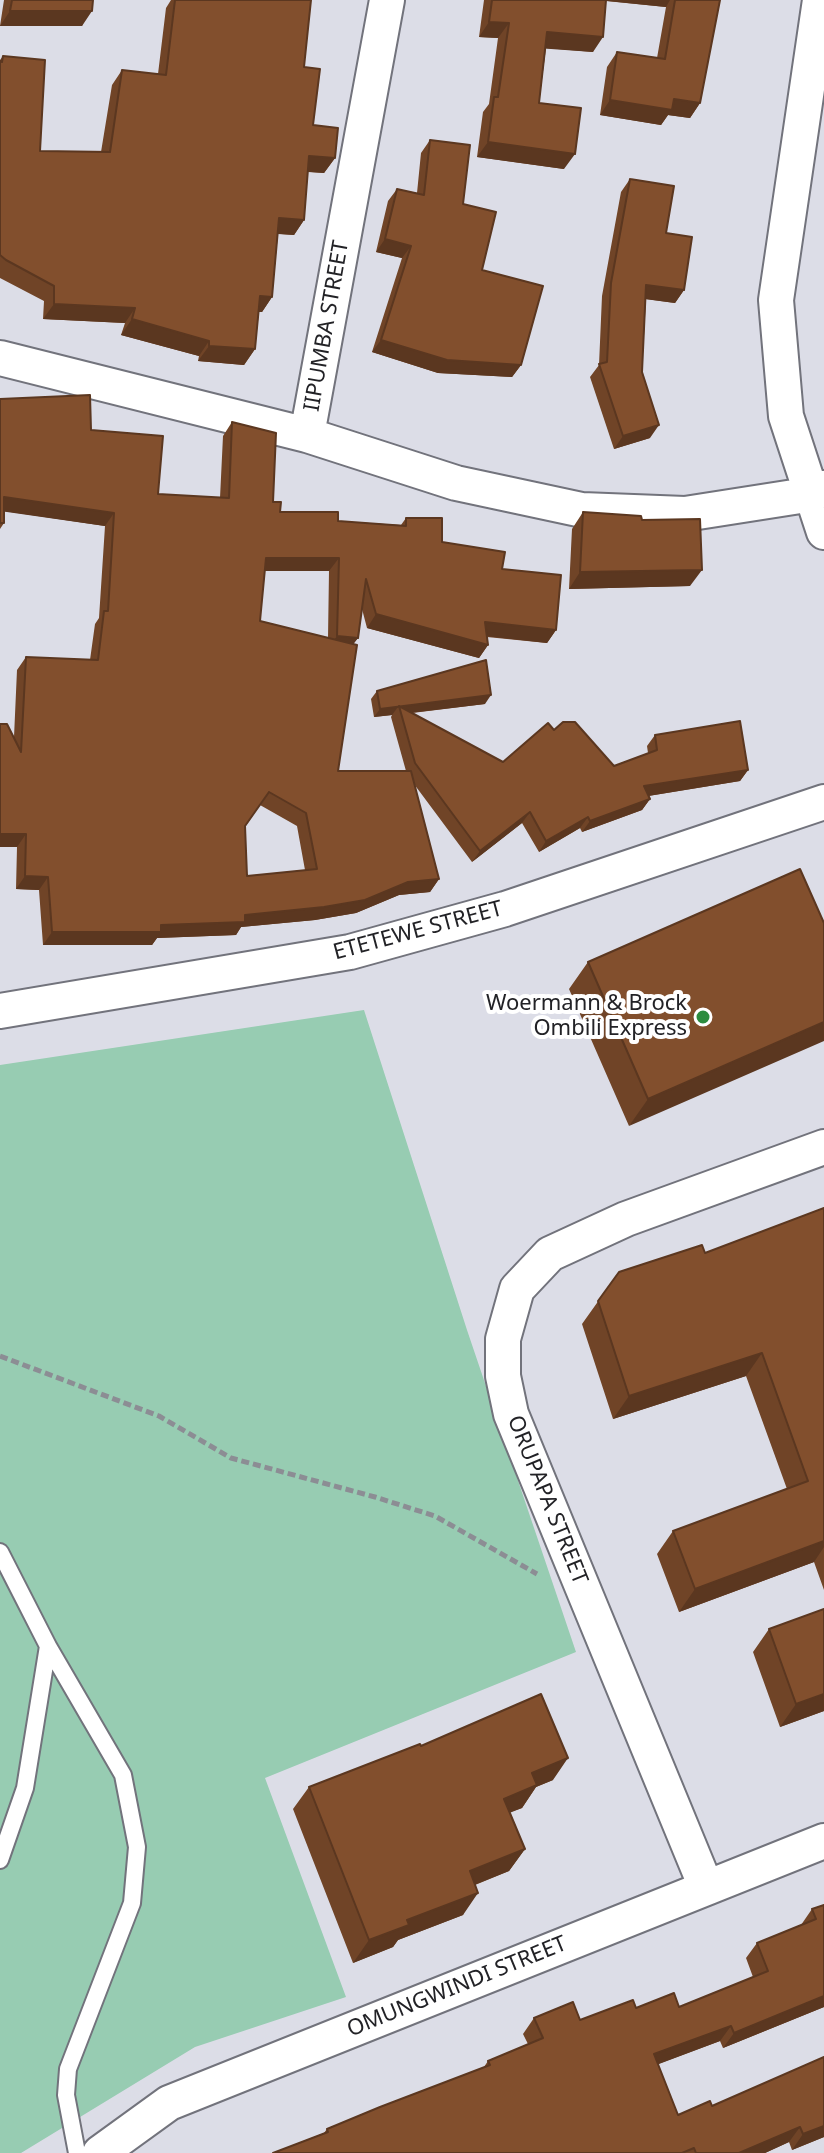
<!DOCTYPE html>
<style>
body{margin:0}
canvas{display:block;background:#dcdde7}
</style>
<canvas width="824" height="2153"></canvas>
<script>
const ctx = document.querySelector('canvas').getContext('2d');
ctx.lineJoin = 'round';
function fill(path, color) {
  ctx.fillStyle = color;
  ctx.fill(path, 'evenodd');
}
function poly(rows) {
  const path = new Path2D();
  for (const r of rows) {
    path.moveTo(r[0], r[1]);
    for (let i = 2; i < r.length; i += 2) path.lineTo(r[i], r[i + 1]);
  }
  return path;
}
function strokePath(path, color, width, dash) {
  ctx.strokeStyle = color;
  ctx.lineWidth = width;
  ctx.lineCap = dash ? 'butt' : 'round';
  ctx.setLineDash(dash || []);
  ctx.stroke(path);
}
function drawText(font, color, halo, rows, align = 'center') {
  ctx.font = font + ' "Noto Sans",sans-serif';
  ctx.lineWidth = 8;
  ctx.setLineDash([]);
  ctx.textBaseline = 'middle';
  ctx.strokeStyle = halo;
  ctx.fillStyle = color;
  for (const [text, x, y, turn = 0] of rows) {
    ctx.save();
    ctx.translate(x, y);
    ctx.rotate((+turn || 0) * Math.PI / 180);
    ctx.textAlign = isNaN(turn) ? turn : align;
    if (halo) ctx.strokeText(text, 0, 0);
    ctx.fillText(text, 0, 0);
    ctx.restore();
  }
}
const green = poly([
 [364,1010,467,1330,576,1652,265,1778,346,1997,195,2047,21,2153,0,2153,0,1065]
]);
const path = poly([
 [0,1356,159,1416,231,1458,375,1497,435,1516,537,1574]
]);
const service = poly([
 [0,1552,48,1646,25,1788,0,1860],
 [48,1646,123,1775,137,1847,132,1903,68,2069,66,2095,77,2153]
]);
const minor = poly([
 [820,0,776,300,786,416,824,532],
 [0,358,307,435,387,0],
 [307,435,456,483,582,510,685,514,813,494,824,488],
 [0,1011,350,952,505,909,824,802],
 [706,1887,511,1414,503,1376,503,1339,517,1289,550,1254,626,1219,824,1147],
 [100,2153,169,2103,824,1841]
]);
const wall = poly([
 [4,0,93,0,82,26,0,26],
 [171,0,311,0,304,67,313,125,335,158,324,173,308,172,304,220,294,235,278,234,272,297,262,312,259,312,255,349,244,365,198,361,199,356,121,335,125,323,43,319,44,301,0,278,0,60,3,56,40,151,101,152,112,85,122,70,158,74,166,8],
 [484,0,720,0,700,103,690,118,668,115,661,125,600,115,607,67,617,52,657,58,666,7,606,1,593,52,546,48,539,103,564,169,477,157,483,112,489,104,498,38,479,37],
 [430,140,463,204,482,270,521,365,512,377,438,373,372,352,402,258,376,252,388,201,397,189,417,193,421,153],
 [630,179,666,233,684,290,675,303,646,299,642,372,650,438,614,449,590,377,599,365,602,296,621,192],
 [0,399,91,430,158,494,220,498,223,436,232,422,273,502,280,512,338,521,401,525,406,518,442,542,502,569,556,630,547,643,487,637,488,645,479,658,367,628,362,609,358,638,353,644,338,771,406,771,391,717,392,715,374,717,371,699,377,691,485,704,412,713,503,762,554,730,614,766,648,753,647,746,655,735,748,770,740,781,648,796,650,799,642,810,582,832,580,828,539,852,522,823,472,862,414,784,439,879,430,892,399,895,356,913,315,920,241,927,236,935,157,938,152,945,43,945,39,890,16,889,17,847,0,847,14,737,17,670,26,657,90,660,95,624,99,618,105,526,4,511,4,523,0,529],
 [265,571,329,571,328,638,260,621],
 [260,805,297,826,305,870,247,876,245,827],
 [583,512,642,520,690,586,569,589,572,529],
 [824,923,629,1126,569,989,588,962],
 [824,1208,824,1590,814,1562,679,1612,657,1554,673,1531,787,1489,746,1376,613,1419,582,1324,619,1272,705,1253],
 [769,1629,824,1711,780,1727,753,1652],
 [421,1746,553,1780,536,1787,522,1808,510,1812,525,1849,509,1871,475,1885,463,1915,398,1940,393,1947,353,1963,293,1809,309,1787],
 [824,1905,824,2007,723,2048,720,2041,658,2064,678,2115,712,2106,824,2057,824,2137,792,2150,789,2142,765,2153,273,2153,324,2133,327,2129,484,2067,488,2061,528,2044,523,2034,534,2018,580,2020,636,2008,679,2007,753,1977,746,1958,757,1943,801,1925,812,1909]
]);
const shadedWall = poly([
 [598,0,670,0,666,7],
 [10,11,92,11,82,26,0,26],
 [489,22,509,23,498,38,479,37],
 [547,32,603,37,593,52,537,48],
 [674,99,700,103,690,118,668,115,661,125,600,115,610,100],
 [488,142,575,154,564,169,477,157],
 [309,156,335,158,324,173,298,171],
 [279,218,304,220,294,235,268,233],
 [385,239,411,246,402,258,376,252],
 [646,285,684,290,675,303,637,298],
 [260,296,272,297,262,312,250,311],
 [54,304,135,308,125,323,43,319],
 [132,319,209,341,199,356,121,335],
 [381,340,521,365,512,377,438,373,372,352],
 [209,346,255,349,244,365,198,361],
 [659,425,650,438,614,449,623,436],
 [4,497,114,513,105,526,0,511],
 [266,558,339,558,329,571,257,571],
 [702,570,690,586,569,589,580,572],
 [376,614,488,645,479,658,367,628],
 [485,622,556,630,547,643,476,635],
 [337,636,358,638,348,651,328,649],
 [491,695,485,704,401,714,399,707],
 [398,707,392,715,374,717,380,709],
 [748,770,740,781,636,798,644,786],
 [650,799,642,810,582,832,590,821],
 [530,812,522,823,472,862,480,851],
 [588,817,580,828,539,852,546,841],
 [0,834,26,834,17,847,0,847],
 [25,876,48,877,39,890,16,889],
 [439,879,430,892,399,895,356,913,315,920,241,927,236,935,157,938,152,945,43,945,52,932,161,925,245,915,408,882],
 [824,1022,824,1041,629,1126,648,1099],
 [762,1353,746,1376,613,1419,629,1396],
 [824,1541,824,1547,814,1562,679,1612,695,1589],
 [824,1694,824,1711,780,1727,796,1704],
 [568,1758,553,1780,536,1787,522,1808,489,1821,504,1799,532,1773],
 [525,1849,509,1871,454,1893,470,1871],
 [478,1893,463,1915,398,1940,393,1947,353,1963,369,1940,407,1920],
 [824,1996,824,2007,723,2048,734,2033],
 [731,2026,720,2041,643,2070,654,2054],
 [824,2126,824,2137,792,2150,803,2134],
 [800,2127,789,2142,765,2153,739,2153]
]);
const building = poly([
 [12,0,93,0,92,11,10,11,12,0],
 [175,0,311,0,304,67,320,69,313,125,338,128,335,158,309,156,304,220,279,218,272,297,260,296,255,349,209,346,209,341,132,319,135,308,54,304,54,286,6,260,0,255,0,61,2,62,3,56,45,60,40,151,110,152,122,70,166,75,175,0],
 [492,0,606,0,603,37,547,32,539,103,581,108,575,154,488,142,494,97,498,97,509,23,489,22,492,0],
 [675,0,720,0,700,103,674,99,672,110,610,100,617,52,665,59,675,0],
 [430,140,470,145,463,204,496,212,482,270,543,286,521,365,447,360,381,340,411,246,385,239,397,189,424,195,430,140],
 [630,179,674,186,666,233,692,237,684,290,646,285,642,372,659,425,623,436,599,364,607,362,611,283,630,179],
 [90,395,91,430,163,436,158,494,229,498,232,422,276,433,273,502,281,502,280,512,338,512,338,521,406,526,406,518,442,518,442,542,505,552,502,569,561,575,556,630,485,622,488,645,376,614,366,579,358,638,337,636,339,558,266,558,260,621,357,645,338,771,411,771,439,879,408,882,365,900,324,907,245,915,245,922,161,925,161,932,52,932,48,877,25,876,26,834,0,834,0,724,7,724,21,752,26,657,98,660,104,611,108,611,114,513,4,497,4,523,0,523,0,399,90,395],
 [269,792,306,813,317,869,247,876,245,826,269,792],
 [583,512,641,516,642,520,700,519,702,570,580,572,583,512],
 [486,660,491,695,380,709,377,691,486,660],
 [399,706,503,762,548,723,554,730,563,722,575,722,614,766,657,750,655,735,740,721,748,770,644,786,650,799,590,821,588,817,546,841,530,812,480,851,415,763,399,706],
 [800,869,824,923,824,1022,648,1099,588,962,800,869],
 [824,1208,824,1541,695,1589,673,1531,808,1481,762,1353,629,1396,598,1301,619,1272,702,1245,705,1253,824,1208],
 [824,1609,824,1694,796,1704,769,1629,824,1609],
 [541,1694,568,1758,532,1773,537,1785,504,1799,525,1849,470,1871,478,1893,407,1920,409,1925,369,1940,309,1787,420,1744,421,1746,541,1694],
 [824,1905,824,1996,734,2033,731,2026,654,2054,678,2115,710,2101,712,2106,824,2057,824,2126,803,2134,800,2127,739,2153,696,2153,694,2148,682,2153,273,2153,328,2132,327,2129,380,2107,490,2065,488,2061,543,2038,534,2018,573,2002,580,2020,633,2000,636,2008,674,1993,679,2007,768,1971,757,1943,816,1919,812,1909,824,1905]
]);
const markers = [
 [703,1017,8,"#2c8c3f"]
];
const streetNames = [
 ["IIPUMBA STREET",327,326,-80],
 ["ETETEWE STREET",418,931,-15],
 ["ORUPAPA STREET",547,1500,68],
 ["OMUNGWINDI STREET",457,1987,-22]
];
const poiNames = [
 ["Woermann & Brock",687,1004],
 ["Ombili Express",687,1029]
];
fill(green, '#97ccb2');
strokePath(service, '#72737c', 20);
strokePath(minor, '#72737c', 38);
strokePath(path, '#8c8d94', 5, [8, 4]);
strokePath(service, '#fff', 16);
strokePath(minor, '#fff', 34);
fill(wall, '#704427');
fill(shadedWall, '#5b3720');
fill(building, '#824f2d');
strokePath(building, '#5b3720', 2);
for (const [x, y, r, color] of markers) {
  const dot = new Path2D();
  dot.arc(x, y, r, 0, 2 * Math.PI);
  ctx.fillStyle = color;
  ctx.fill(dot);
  strokePath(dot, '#fff', 3);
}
drawText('22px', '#222226', '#fff', streetNames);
drawText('22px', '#222226', '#fff', poiNames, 'right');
</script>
